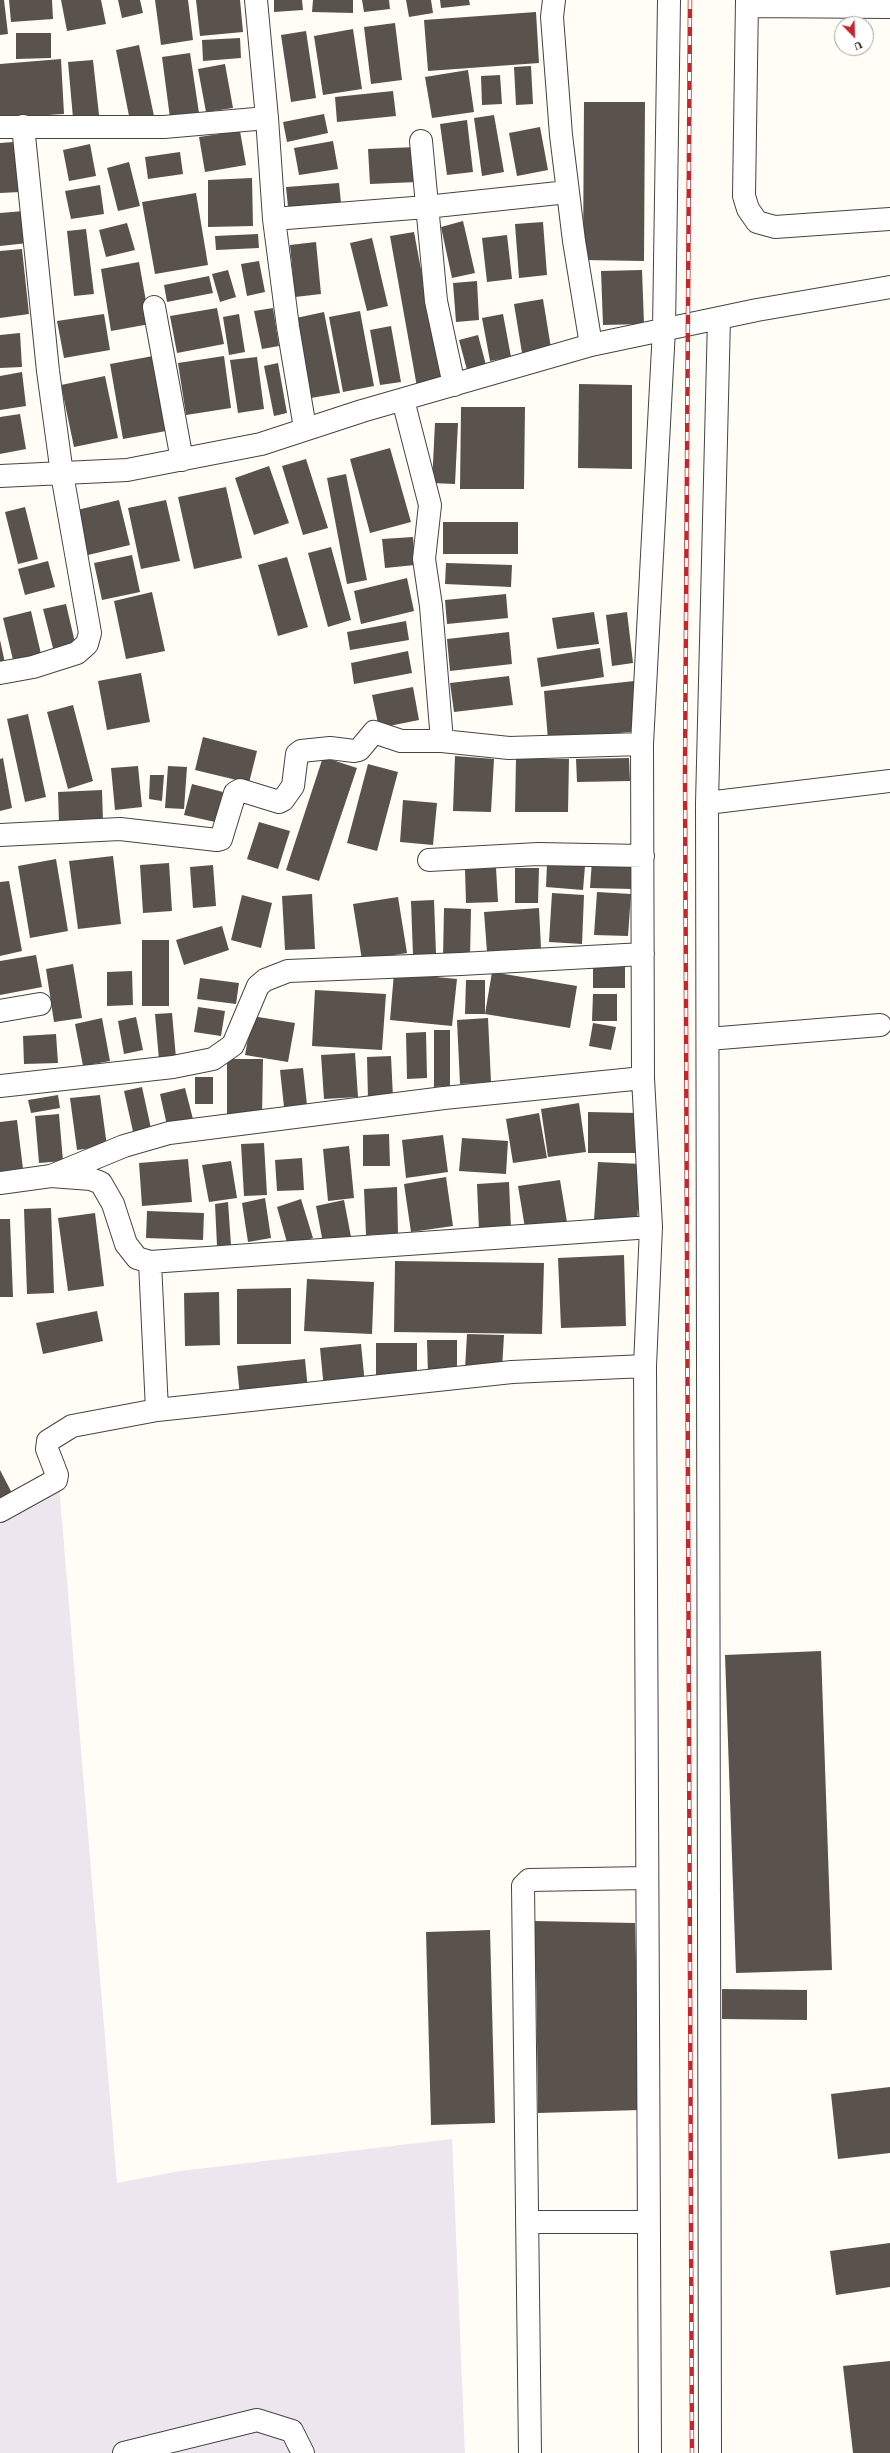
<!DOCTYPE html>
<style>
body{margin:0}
#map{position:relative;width:890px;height:2453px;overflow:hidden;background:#fffdf5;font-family:"Times New Roman",serif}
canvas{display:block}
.north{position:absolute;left:834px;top:16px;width:40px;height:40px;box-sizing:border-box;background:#fff;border:1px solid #a0a0a0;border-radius:50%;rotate:157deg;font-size:11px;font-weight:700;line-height:16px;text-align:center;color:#111}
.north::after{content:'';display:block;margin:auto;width:14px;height:18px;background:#c4262e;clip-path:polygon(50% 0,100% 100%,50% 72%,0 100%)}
</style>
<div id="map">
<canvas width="890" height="2453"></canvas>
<div class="north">U</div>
</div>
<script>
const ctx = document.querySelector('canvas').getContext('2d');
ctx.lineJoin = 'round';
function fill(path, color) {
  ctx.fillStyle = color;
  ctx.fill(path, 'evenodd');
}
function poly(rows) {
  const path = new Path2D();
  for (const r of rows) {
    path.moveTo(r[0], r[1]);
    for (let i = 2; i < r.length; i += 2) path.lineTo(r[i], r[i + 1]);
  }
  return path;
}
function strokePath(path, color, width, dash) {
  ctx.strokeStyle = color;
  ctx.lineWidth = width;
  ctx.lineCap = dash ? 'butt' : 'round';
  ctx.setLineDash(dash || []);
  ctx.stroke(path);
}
const industrial = poly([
 [59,1484,117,2183,180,2171,452,2139,465,2453,0,2453,0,1515]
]);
const building = poly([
 [0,0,4,0,8,34,0,35],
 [9,0,52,0,53,19,11,22],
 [61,0,101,0,106,24,67,31],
 [118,0,140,0,143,13,122,18],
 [155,0,188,0,193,40,161,45],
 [196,0,240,0,243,32,200,36],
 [274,0,302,0,303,10,274,12],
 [313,0,353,0,353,13,312,12],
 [362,0,389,0,390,9,364,12],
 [406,0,431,0,433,13,409,17],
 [440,0,469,0,470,5,441,8],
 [536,12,539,63,428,71,424,20],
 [395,23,402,80,371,84,364,27],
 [353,29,362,89,323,95,314,36],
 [306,31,316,98,291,102,281,35],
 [16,33,51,33,51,58,16,59],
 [240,38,241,58,203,61,202,40],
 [139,45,154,116,130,121,116,50],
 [190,53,199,113,170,118,162,57],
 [61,59,64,114,0,118,0,64],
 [93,60,99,115,73,118,68,62],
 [225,64,233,108,206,112,198,69],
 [531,66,533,104,516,105,514,67],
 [468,70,474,112,432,118,425,77],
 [500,75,502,104,482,105,481,76],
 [393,91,396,116,337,122,335,97],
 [584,102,645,102,644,261,583,260],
 [324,114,328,133,287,142,283,122],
 [494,115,504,172,482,176,474,118],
 [467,120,473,172,447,175,440,124],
 [540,127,548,170,517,176,509,133],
 [240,131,246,165,205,172,199,137],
 [333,141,338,169,299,175,294,148],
 [14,142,20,192,0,193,0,143],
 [90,144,96,176,69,181,63,150],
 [416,147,417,182,370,184,368,149],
 [180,152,183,174,148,179,145,157],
 [129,162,140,206,118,211,107,168],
 [252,178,253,226,208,227,208,180],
 [339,183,341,203,288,207,286,187],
 [100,185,104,214,71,219,65,191],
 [196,193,208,265,155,274,142,202],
 [24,211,28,243,0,246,0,213],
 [463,221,475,273,452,278,441,227],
 [543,222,547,275,519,278,515,224],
 [127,223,135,250,106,257,99,230],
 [86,229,94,294,74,296,67,231],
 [414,232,442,382,417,387,390,236],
 [258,234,259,248,216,250,215,236],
 [507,235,512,279,487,282,482,238],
 [372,238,388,306,367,311,350,243],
 [316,242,321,294,295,297,290,245],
 [22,249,29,314,0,318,0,251],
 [259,261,265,292,247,296,241,264],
 [139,262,150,324,111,331,101,269],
 [228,270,236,297,220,302,212,274],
 [642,270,644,324,603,325,601,271],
 [209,276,213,293,167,302,164,285],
 [477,281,479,320,456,322,453,283],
 [543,299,551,348,522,353,514,304],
 [217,308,224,344,177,353,170,316],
 [273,308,279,346,262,349,254,311],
 [360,311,374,386,343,392,329,317],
 [324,312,340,393,311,398,296,318],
 [104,314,110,350,64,358,57,321],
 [239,314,245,352,229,355,223,317],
 [503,314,511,357,490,361,482,318],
 [391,326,401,382,380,385,370,330],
 [20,333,22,367,0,368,0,335],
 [478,335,486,365,467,370,459,340],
 [153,356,166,431,123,439,110,364],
 [224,356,231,408,186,415,178,363],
 [257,357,264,409,238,413,230,360],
 [278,363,287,413,274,416,264,366],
 [22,372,26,406,0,410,0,376],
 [105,376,118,438,74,447,61,385],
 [579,384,632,385,632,469,578,468],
 [461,407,525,407,524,489,460,489],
 [20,414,26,449,0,454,0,417],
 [435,423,458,423,455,484,432,483],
 [390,448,411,522,370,533,350,459],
 [306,459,328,528,303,535,282,466],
 [269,466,289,523,254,535,235,478],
 [346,474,367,580,347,584,327,478],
 [226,487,242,558,194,569,178,497],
 [119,500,130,545,88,555,77,510],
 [166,500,180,561,141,569,128,508],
 [25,507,38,559,18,564,5,512],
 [443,522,518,522,518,554,443,554],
 [413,537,415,565,385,568,382,539],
 [331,547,351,620,328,627,308,553],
 [132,555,140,592,102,600,94,563],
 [287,557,308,627,278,636,258,565],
 [48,561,55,587,25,595,18,569],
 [446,563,512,565,511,587,445,584],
 [407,578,414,611,361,624,354,591],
 [152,592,165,651,126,659,114,601],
 [506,594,508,618,447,624,445,600],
 [66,604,76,647,54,652,43,609],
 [31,611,41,654,13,660,3,618],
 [594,612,599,644,557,649,552,618],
 [627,612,633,663,612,666,606,615],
 [406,621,409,640,350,650,347,632],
 [509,632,512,664,450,671,447,639],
 [0,640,5,663,0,664],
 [600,648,604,677,541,687,537,658],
 [408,651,412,673,354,684,351,663],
 [141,673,150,722,107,730,98,681],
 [509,676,513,705,454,712,450,683],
 [634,681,639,731,548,740,544,691],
 [413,687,419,720,379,728,372,695],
 [73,705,93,781,68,789,47,712],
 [28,714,46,797,25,802,7,719],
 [203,737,257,751,249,783,195,770],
 [455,756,494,759,491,812,453,811],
 [323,757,357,768,319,881,286,870],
 [3,758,12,808,0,811,0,759],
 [629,758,630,781,577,782,576,759],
 [516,759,569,759,568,812,515,812],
 [368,764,398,772,377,851,347,843],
 [138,766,142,807,115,810,111,768],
 [168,766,187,767,184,809,165,808],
 [150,775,164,775,162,801,149,799],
 [192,784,223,792,215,822,184,815],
 [102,790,103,821,59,823,58,792],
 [403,800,437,803,433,845,400,842],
 [259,822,290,831,278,869,247,859],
 [113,856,121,924,78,929,69,861],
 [56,859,68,931,30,938,18,866],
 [592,860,632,862,632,889,590,888],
 [169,863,172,911,143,913,140,865],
 [547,864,585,866,583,890,546,887],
 [213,865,216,906,193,908,190,867],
 [496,868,498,902,466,903,465,869],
 [515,868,539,868,538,903,515,903],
 [9,881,22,951,0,956,0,882],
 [597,892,631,894,628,936,594,935],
 [552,893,584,895,582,944,549,942],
 [312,894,315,949,285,950,282,896],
 [242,895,272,903,261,948,231,940],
 [398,897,407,953,362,960,353,904],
 [434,900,436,954,413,955,411,901],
 [444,908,471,909,470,958,443,958],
 [539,908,541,948,487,952,484,912],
 [222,926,229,950,184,965,176,940],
 [142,940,169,940,169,1006,142,1006],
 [36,955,42,987,0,995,0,961],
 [593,962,625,962,625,988,593,988],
 [73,964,82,1018,54,1022,46,969],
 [132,971,133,1005,107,1006,107,972],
 [492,972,577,986,570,1028,485,1014],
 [394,973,457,979,452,1026,390,1020],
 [200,978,239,983,236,1004,197,999],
 [466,980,485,980,485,1014,465,1014],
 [315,990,386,994,382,1050,312,1046],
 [593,994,617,994,617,1021,592,1021],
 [198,1007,225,1011,221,1036,194,1032],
 [172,1013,176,1058,159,1060,155,1014],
 [252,1016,295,1023,288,1062,245,1055],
 [136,1017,143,1050,124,1054,118,1021],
 [102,1018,110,1061,83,1066,75,1024],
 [488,1018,491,1082,460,1084,457,1020],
 [593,1023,616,1027,611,1050,589,1046],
 [434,1030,450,1030,450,1086,434,1087],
 [426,1032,427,1078,407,1079,406,1033],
 [56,1034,58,1063,24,1064,23,1036],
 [355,1053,358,1097,324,1099,321,1055],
 [391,1056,393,1098,368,1099,367,1057],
 [227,1059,263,1059,262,1117,227,1116],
 [303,1068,307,1105,284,1107,280,1070],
 [195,1077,213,1077,213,1104,195,1104],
 [142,1087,152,1133,134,1136,124,1091],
 [185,1088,194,1123,168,1130,160,1094],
 [58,1095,60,1108,31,1113,28,1100],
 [100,1095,107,1146,77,1150,70,1098],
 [579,1103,586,1152,548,1157,541,1109],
 [588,1112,637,1113,637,1153,588,1153],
 [539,1113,547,1158,513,1163,506,1119],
 [59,1114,63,1161,39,1163,35,1116],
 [17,1120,24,1177,0,1181,0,1122],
 [389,1134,390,1166,363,1166,363,1135],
 [443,1135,448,1172,406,1178,402,1140],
 [462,1138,508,1141,506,1174,459,1171],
 [264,1143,267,1195,244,1196,241,1144],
 [349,1146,354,1198,328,1201,323,1149],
 [302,1158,304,1190,277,1191,275,1160],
 [188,1159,192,1202,142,1206,139,1163],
 [231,1161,237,1198,209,1202,202,1165],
 [598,1162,641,1164,637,1223,594,1220],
 [446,1177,453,1226,411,1232,404,1184],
 [560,1180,567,1222,525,1228,518,1186],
 [509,1182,511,1229,479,1231,477,1184],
 [397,1187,398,1234,366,1235,364,1189],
 [265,1198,271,1238,248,1242,242,1203],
 [301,1199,313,1238,288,1246,277,1207],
 [344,1200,351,1237,323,1243,316,1206],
 [228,1202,231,1245,217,1246,215,1204],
 [51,1208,54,1293,27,1294,24,1209],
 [147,1211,204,1213,203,1240,146,1238],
 [95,1213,104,1286,68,1291,58,1218],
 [0,1219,10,1219,13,1297,0,1297],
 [624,1255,626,1326,561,1328,558,1258],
 [395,1261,544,1263,542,1334,394,1332],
 [307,1279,374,1282,372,1334,304,1331],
 [291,1288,291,1344,237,1344,237,1289],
 [219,1292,220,1345,185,1346,184,1293],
 [97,1311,103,1341,43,1354,36,1323],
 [467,1334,504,1335,502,1369,465,1369],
 [427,1340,457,1340,457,1374,428,1375],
 [376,1343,417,1343,417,1378,376,1379],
 [361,1344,365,1384,324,1389,320,1348],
 [305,1359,308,1390,240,1397,237,1366],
 [0,1470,14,1497,0,1505],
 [821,1651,832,1970,736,1973,725,1655],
 [533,1921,635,1923,640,2110,538,2113,536,1969],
 [490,1930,495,2123,431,2125,426,1932],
 [722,1989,807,1990,807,2020,722,2019],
 [890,2087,890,2153,838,2159,831,2094],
 [890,2243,890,2287,836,2295,830,2251],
 [890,2361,890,2453,853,2453,843,2366]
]);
const minor = poly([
 [554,0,552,17,561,135,574,241,591,345],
 [747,0,744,196,748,209,757,222,775,227,890,219],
 [747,6,890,7],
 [267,118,274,219,426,207,568,192],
 [0,127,164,127,267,118,256,0],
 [421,141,436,301,454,385],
 [274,219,288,327,305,428],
 [154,307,182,460],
 [0,476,127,470,261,444,362,411,591,345,757,310,890,287],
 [0,673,33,667,77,653,87,644,90,633,62,474,48,371,23,126],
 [442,741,509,748,642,744],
 [707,803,890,781],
 [0,835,120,829,217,840,221,839,235,793,240,790,279,802,283,800,293,786,297,754,301,751,330,748,354,751,359,750,374,732,401,741,442,741,431,606,424,559,430,505,403,400],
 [429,860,538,854,643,856],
 [0,1011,40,1004],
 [708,1039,880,1025],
 [0,1086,173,1067,213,1059,233,1045,258,986,265,980,288,971,461,964,643,954],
 [51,1176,124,1146,169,1133,444,1098,643,1078],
 [0,1183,51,1176,91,1179,101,1183,113,1204,126,1244,137,1258,150,1262],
 [157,1410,150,1262,651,1227],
 [0,1511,56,1480,57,1475,47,1449,48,1441,72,1426,157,1410,512,1372,645,1366],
 [527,2222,648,2222],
 [124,2453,257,2420,292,2431,303,2453],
 [530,2453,523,1886,529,1880,646,1878],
 [650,2453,645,1366,651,1227,643,1078,642,744,664,329,669,0],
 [710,2453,707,803,719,318]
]);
const rail = poly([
 [690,0,685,772,692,2453]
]);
fill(industrial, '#eee6ef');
fill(building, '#5a524d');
strokePath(minor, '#444', 24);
strokePath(minor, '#fff', 22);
strokePath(rail, '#c4262e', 4.5);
strokePath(rail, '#fff', 3, [9]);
</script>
